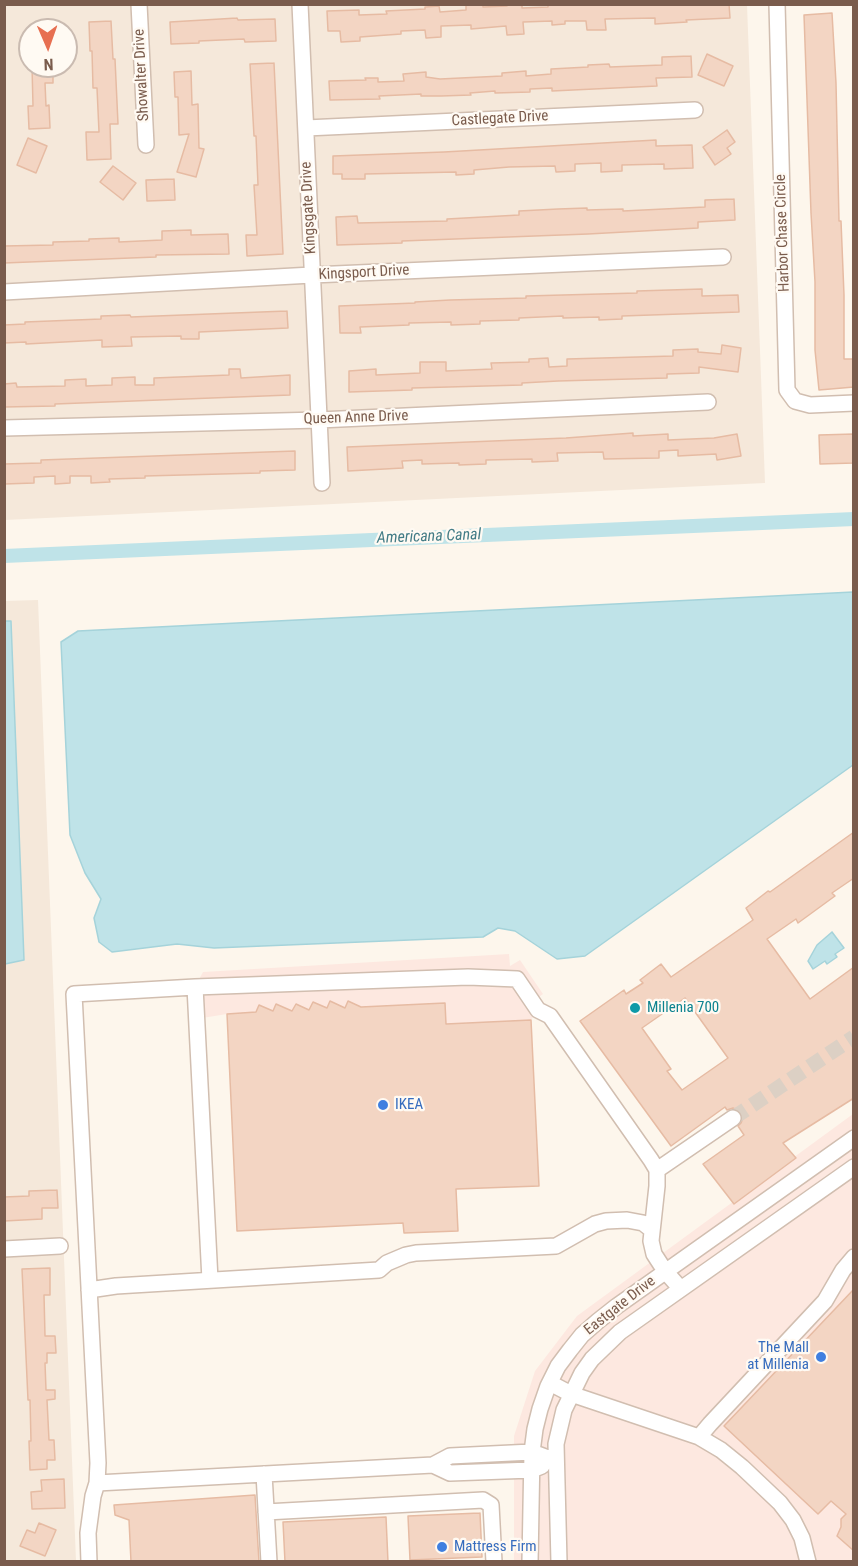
<!DOCTYPE html>
<style>
body{margin:0}
#map{position:relative;width:858px;height:1566px;overflow:hidden;background:#fdf6ec;font-family:"Roboto Condensed",sans-serif}
canvas{display:block}
.frame{position:absolute;inset:0;border:6px solid #7a5c4d;pointer-events:none}
.north{position:absolute;left:18px;top:18px;width:60px;height:60px;box-sizing:border-box;background:#fffaf3;border:2px solid #cabbb1;border-radius:50%;rotate:178deg;font-size:16px;font-weight:700;line-height:24px;text-align:center;color:#7a5c4d}
.north::after{content:'';display:block;margin:auto;width:21px;height:27px;background:#e76f51;clip-path:polygon(50% 0,100% 100%,50% 72%,0 100%)}
</style>
<div id="map">
<canvas width="858" height="1566"></canvas>
<div class="frame"></div>
<div class="north">N</div>
</div>
<script>
const ctx = document.querySelector('canvas').getContext('2d');
ctx.lineJoin = 'round';
function fill(path, color) {
  ctx.fillStyle = color;
  ctx.fill(path, 'evenodd');
}
function poly(rows) {
  const path = new Path2D();
  for (const r of rows) {
    path.moveTo(r[0], r[1]);
    for (let i = 2; i < r.length; i += 2) path.lineTo(r[i], r[i + 1]);
  }
  return path;
}
function strokePath(path, color, width, dash) {
  ctx.strokeStyle = color;
  ctx.lineWidth = width;
  ctx.lineCap = dash ? 'butt' : 'round';
  ctx.setLineDash(dash || []);
  ctx.stroke(path);
}
function drawText(font, color, halo, rows, align = 'center') {
  ctx.font = font + ' "Roboto Condensed",sans-serif';
  ctx.lineWidth = 4.5;
  ctx.setLineDash([]);
  ctx.textBaseline = 'middle';
  ctx.strokeStyle = halo;
  ctx.fillStyle = color;
  for (const [text, x, y, turn = 0] of rows) {
    ctx.save();
    ctx.translate(x, y);
    ctx.rotate((+turn || 0) * Math.PI / 180);
    ctx.textAlign = isNaN(turn) ? turn : align;
    if (halo) ctx.strokeText(text, 0, 0);
    ctx.fillText(text, 0, 0);
    ctx.restore();
  }
}
const residential = poly([
 [4,5,747,5,765,483,5,520],
 [30,30,66,30,66,66,30,66],
 [38,600,76,1561,5,1561,4,601]
]);
const commercial = poly([
 [509,954,510,966,520,960,543,994,536,999,538,1010,531,1020,446,1024,445,1003,361,1007,348,1001,345,1008,330,1001,327,1008,313,1002,309,1010,296,1004,292,1011,273,1011,259,1005,256,1012,227,1014,196,1019,195,987,203,972],
 [853,1114,853,1561,514,1561,514,1436,535,1371,577,1316]
]);
const water = poly([
 [853,592,853,765,585,956,557,959,515,931,498,928,483,937,214,948,177,944,112,952,99,942,94,918,101,899,85,873,70,835,61,642,78,631,853,592],
 [4,621,11,621,24,960,5,964,4,621],
 [832,932,844,948,835,954,837,957,827,964,825,961,813,969,808,961,817,945,832,932]
]);
const canal = poly([
 [4,556,854,519]
]);
const building = poly([
 [471,4,483,4,483,7,507,6,506,4,522,4,522,8,548,7,548,4,729,4,730,18,686,20,687,22,655,24,655,18,605,19,606,30,587,30,586,21,565,21,565,24,552,25,552,21,523,22,524,34,507,35,506,26,471,29,471,25,441,26,441,37,426,38,425,30,401,31,401,34,360,37,360,41,341,42,340,31,328,31,327,11,359,10,359,15,387,14,386,11,425,9,425,7,439,6,440,12,466,10,466,5,471,4],
 [832,13,836,83,839,221,841,221,844,295,844,359,854,359,854,387,819,390,815,350,815,282,811,213,804,15,832,13],
 [237,18,238,20,275,19,276,41,245,42,244,39,199,41,199,43,171,44,170,22,237,18],
 [111,21,113,59,115,59,118,124,110,124,111,159,87,160,86,132,99,132,97,88,93,88,92,51,90,51,89,22,111,21],
 [707,54,733,66,724,86,698,75,707,54],
 [691,56,692,77,656,78,657,86,552,91,552,88,530,89,530,92,495,93,495,91,470,93,471,95,441,96,421,96,421,94,379,96,380,99,330,100,329,81,366,80,365,78,378,78,378,82,404,81,403,74,426,72,426,77,440,79,502,76,502,73,526,71,526,76,551,74,551,69,588,67,588,65,609,64,610,67,662,65,662,57,691,56],
 [274,63,283,254,247,256,246,235,257,235,254,185,258,185,256,136,254,136,250,64,274,63],
 [32,66,53,66,53,83,45,83,46,106,49,105,50,128,29,129,28,106,33,106,32,66],
 [191,71,192,105,198,104,199,148,204,149,196,177,177,172,189,134,179,135,178,97,175,97,174,72,191,71],
 [727,130,735,142,727,148,731,154,715,165,703,147,727,130],
 [28,138,47,146,36,173,17,165,28,138],
 [656,140,656,146,692,145,693,168,664,169,664,164,622,165,622,171,601,172,601,163,575,164,575,171,556,172,555,166,509,167,474,170,474,174,456,175,456,172,365,174,365,179,342,179,342,174,333,174,333,156,444,152,656,140],
 [113,166,136,183,123,200,100,182,113,166],
 [174,179,175,200,147,201,146,180,174,179],
 [734,199,735,220,698,222,698,228,588,234,402,241,402,243,337,245,336,217,357,216,358,223,447,221,447,219,519,215,519,211,558,209,587,208,587,210,623,209,623,211,705,207,705,200,734,199],
 [191,230,191,235,228,234,229,254,156,255,156,257,4,263,4,246,53,245,53,242,89,241,89,239,119,238,119,242,162,240,162,231,191,230],
 [702,289,702,296,738,295,739,312,622,316,622,319,599,320,599,317,563,318,563,316,519,318,519,320,480,321,480,324,451,325,451,322,409,323,409,325,360,327,361,333,340,333,339,306,415,303,415,302,450,300,526,298,526,296,637,293,637,291,702,289],
 [287,311,288,328,199,332,199,339,181,339,181,336,131,337,132,346,102,347,102,340,26,344,26,342,4,343,4,325,25,324,25,322,101,319,101,316,130,315,131,317,287,311],
 [722,345,741,348,738,372,699,367,699,373,667,374,667,378,558,381,522,383,522,385,412,388,412,390,349,392,349,371,376,369,376,375,420,373,420,362,446,362,446,371,492,369,491,363,529,362,529,359,548,358,549,367,567,366,567,359,673,356,673,350,698,349,698,352,721,354,722,345],
 [229,369,240,369,241,378,290,375,290,395,55,404,55,406,4,407,4,384,16,383,17,387,65,386,65,380,86,379,86,386,112,385,112,378,135,377,135,385,154,385,154,378,229,375,229,369],
 [633,433,633,436,668,434,668,440,714,438,737,434,741,456,717,460,716,454,678,456,678,450,659,451,659,458,604,459,603,452,557,453,558,461,532,462,532,459,486,460,486,464,459,465,459,463,422,464,422,460,402,461,403,468,348,471,347,447,566,438,633,433],
 [854,434,854,463,820,464,819,435,854,434],
 [295,451,295,470,260,471,260,473,145,476,145,478,109,479,110,482,91,483,91,476,70,476,70,483,55,484,55,476,34,477,34,483,4,484,4,464,41,463,41,460,295,451],
 [854,832,854,878,832,893,835,896,798,923,796,919,767,939,810,999,854,967,854,1098,783,1143,796,1158,734,1204,703,1164,744,1135,738,1126,741,1123,743,1118,741,1112,733,1108,727,1110,725,1107,671,1146,580,1021,624,990,626,994,643,983,640,980,661,964,671,977,753,920,746,908,768,891,770,892,854,832],
 [685,998,728,1058,682,1090,667,1071,671,1069,642,1028,685,998],
 [330,1001,345,1008,348,1001,361,1007,445,1003,446,1024,531,1020,539,1186,456,1189,458,1231,404,1233,403,1223,237,1231,227,1014,256,1012,259,1005,273,1011,276,1004,292,1011,296,1004,309,1010,313,1002,327,1008,330,1001],
 [57,1190,58,1208,42,1208,42,1219,4,1221,4,1197,29,1196,29,1191,57,1190],
 [50,1268,50,1295,44,1295,45,1336,55,1336,56,1353,47,1353,47,1363,45,1363,46,1390,55,1390,55,1399,47,1400,49,1440,54,1440,55,1460,47,1460,47,1469,30,1470,29,1441,31,1441,30,1400,28,1400,22,1269,50,1268],
 [854,1289,854,1551,837,1536,841,1527,841,1519,846,1514,831,1501,818,1514,724,1426,854,1289],
 [64,1479,65,1508,32,1509,31,1492,42,1491,41,1480,64,1479],
 [255,1495,259,1562,131,1562,129,1520,115,1515,114,1505,255,1495],
 [480,1513,482,1557,410,1560,408,1516,480,1513],
 [386,1517,388,1562,285,1562,283,1522,386,1517],
 [39,1523,56,1530,45,1556,20,1546,27,1530,35,1533,39,1523]
]);
const minorTunnel = poly([
 [733,1118,854,1037]
]);
const minor = poly([
 [139,4,146,145],
 [300,4,322,483],
 [777,4,787,390,795,401,810,405,854,403],
 [306,128,695,110],
 [4,292,312,275,723,257],
 [4,428,319,420,708,402],
 [195,987,210,1280],
 [657,1170,733,1118],
 [4,1249,60,1246],
 [89,1290,116,1286,379,1270,387,1263,406,1255,416,1253,556,1246,595,1224,606,1221,627,1220,643,1223,652,1230],
 [550,1383,571,1394,699,1437,721,1450,742,1467,780,1503,793,1520,802,1538,808,1562],
 [699,1437,710,1424,825,1301,843,1270,854,1257],
 [433,1465,450,1473,532,1470,542,1466],
 [264,1474,269,1562],
 [97,1483,433,1465,450,1456,532,1452,556,1461],
 [266,1512,483,1500,491,1505,494,1562],
 [89,1562,88,1533,93,1496,97,1483,98,1463,74,994,195,987,468,977,517,979,538,1010,550,1016,651,1160,657,1170,657,1186,651,1241,654,1254,665,1271,681,1289],
 [530,1562,532,1452,535,1429,540,1409,548,1386,558,1366,570,1350,582,1335,598,1321,617,1306,854,1138],
 [559,1562,556,1444,564,1410,582,1373,592,1359,620,1332,854,1167]
]);
const markers = [
 [635,1008,6,"#0f9aa8"],
 [383,1105,6,"#3f7fe0"],
 [821,1357,6,"#3f7fe0"],
 [442,1547,6,"#3f7fe0"]
];
const streetNames = [
 ["Showalter Drive",142,75,-93],
 ["Castlegate Drive",500,119,-3],
 ["Kingsgate Drive",309,208,-93],
 ["Harbor Chase Circle",783,233,-92],
 ["Kingsport Drive",364,273,-3],
 ["Queen Anne Drive",356,418,-2],
 ["Eastgate Drive",620,1306,-38]
];
const cultureNames = [
 ["Millenia 700",647,1008]
];
const shopNames = [
 ["IKEA",395,1105],
 ["The Mall",809,1348,"right"],
 ["at Millenia",809,1365,"right"],
 ["Mattress Firm",454,1547]
];
const waterNames = [
 ["Americana Canal",429,537,-2]
];
fill(residential, '#f5e8da');
fill(commercial, '#fde8e0');
fill(water, '#bfe3e8');
strokePath(water, '#a5d3da', 1.5);
strokePath(canal, '#bfe3e8', 14);
fill(building, '#f3d5c3');
strokePath(building, '#e6bba3', 1.5);
strokePath(minorTunnel, '#dcd0c4', 15, [15, 8]);
strokePath(minor, '#d1beb0', 18);
strokePath(minor, '#fff', 15);
for (const [x, y, r, color] of markers) {
  const dot = new Path2D();
  dot.arc(x, y, r, 0, 2 * Math.PI);
  ctx.fillStyle = color;
  ctx.fill(dot);
  strokePath(dot, '#fffaf3', 2);
}
drawText('15px', '#7a5c4d', '#fffaf3', streetNames);
drawText('15px', '#0d838f', '#fffaf3', cultureNames, 'left');
drawText('15px', '#366cbe', '#fffaf3', shopNames, 'left');
drawText('italic 16px', '#437c86', '#fffaf3', waterNames);
</script>
